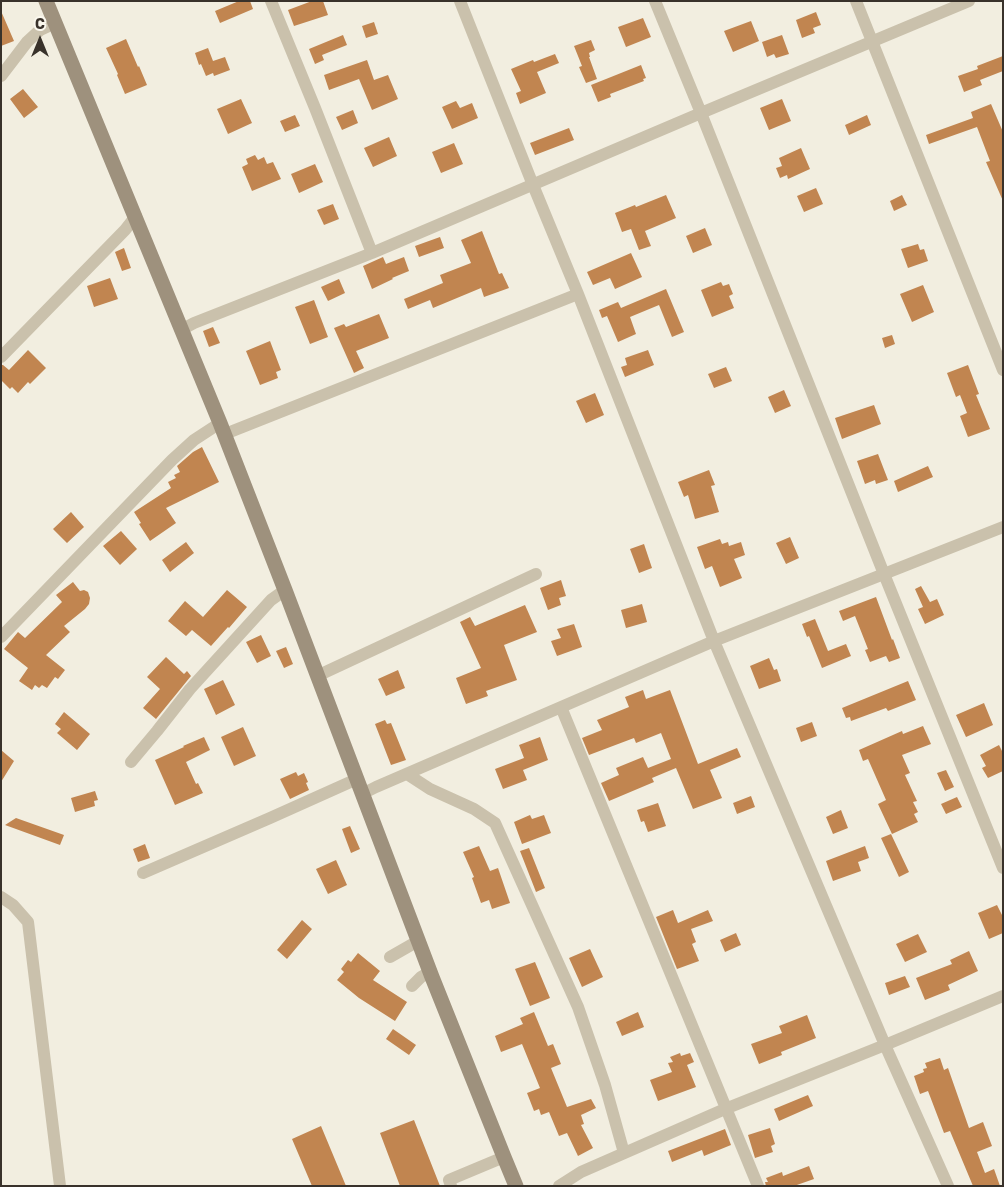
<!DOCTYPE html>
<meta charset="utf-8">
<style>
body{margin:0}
#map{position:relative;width:1004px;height:1187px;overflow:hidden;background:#f2eee0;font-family:Rubik,sans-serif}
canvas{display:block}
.frame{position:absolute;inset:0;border:2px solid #39322b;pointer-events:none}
.north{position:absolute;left:15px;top:15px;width:50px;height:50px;-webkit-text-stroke:4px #faf7ed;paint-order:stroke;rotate:0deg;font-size:14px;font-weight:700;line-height:20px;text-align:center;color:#39322b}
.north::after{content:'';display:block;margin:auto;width:18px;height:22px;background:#39322b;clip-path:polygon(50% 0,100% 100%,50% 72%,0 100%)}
</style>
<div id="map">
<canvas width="1004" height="1187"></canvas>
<div class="frame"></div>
<div class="north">С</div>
</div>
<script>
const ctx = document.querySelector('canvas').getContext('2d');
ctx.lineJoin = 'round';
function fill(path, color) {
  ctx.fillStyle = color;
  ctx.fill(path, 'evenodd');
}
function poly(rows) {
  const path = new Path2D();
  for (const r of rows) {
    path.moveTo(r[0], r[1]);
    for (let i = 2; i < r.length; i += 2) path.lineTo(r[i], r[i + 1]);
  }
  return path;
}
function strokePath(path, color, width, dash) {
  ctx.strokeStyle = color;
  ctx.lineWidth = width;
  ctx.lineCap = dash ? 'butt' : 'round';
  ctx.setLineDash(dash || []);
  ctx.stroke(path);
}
const building = poly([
 [239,1,250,1,253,9,220,23,215,11],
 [312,1,323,1,328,15,294,26,288,10],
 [1,11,14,41,1,46],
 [816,12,821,25,813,28,815,33,802,38,796,20],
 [643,18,651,37,626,47,618,27],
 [751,21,759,41,733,52,724,31],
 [374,22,378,34,366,38,362,26],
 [343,35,347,45,322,55,324,60,315,64,309,49],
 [782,35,789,54,776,58,774,54,767,57,762,42],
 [126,39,138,67,139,66,147,85,125,94,117,75,118,74,106,48],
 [591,40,595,50,589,53,590,57,589,57,597,79,586,83,579,67,582,66,574,46],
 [208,48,213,61,225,57,230,70,214,76,213,73,206,76,201,64,199,65,195,53],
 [555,54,559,63,537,72,546,93,520,104,516,93,521,91,511,69,533,60,534,62],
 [1003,56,1003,71,980,80,982,85,964,92,958,76,978,69,977,66],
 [367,60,374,80,388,75,398,99,372,110,359,79,329,90,324,75],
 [641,65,646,78,643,79,644,81,610,94,611,97,598,102,591,85],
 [23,89,38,107,24,118,10,99],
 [241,99,252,123,228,134,217,109],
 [782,99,791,121,769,130,760,108],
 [456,101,460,108,472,103,478,118,452,129,442,107],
 [991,104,1003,132,1003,201,986,162,990,161,977,127,929,144,926,135,973,118,971,112],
 [353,110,358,123,342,130,336,117],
 [295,115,300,126,285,132,280,121],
 [867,115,871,125,849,135,845,125],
 [569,128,574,140,535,155,530,143],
 [389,137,397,156,373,167,364,148],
 [454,143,463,164,441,173,432,152],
 [801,148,810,169,788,179,787,175,780,178,776,168,782,166,779,158],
 [255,155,258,160,264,157,267,164,273,162,281,179,252,191,242,167,248,164,246,159],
 [315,164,323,182,299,193,291,174],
 [816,188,823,204,804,212,797,196],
 [666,195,676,218,645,231,651,246,639,250,631,229,622,232,615,213,635,205,636,207],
 [902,195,907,205,894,211,890,201],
 [333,204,339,219,324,225,317,210],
 [705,228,712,245,693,253,686,236],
 [482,231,499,274,502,273,509,288,484,297,481,288,433,308,430,300,408,309,404,299,443,283,440,275,471,263,461,240],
 [440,237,444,248,419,257,415,246],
 [918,244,920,250,924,249,928,261,908,268,901,249],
 [124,248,131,268,122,271,115,252],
 [631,253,642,277,615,289,610,278,593,285,587,272],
 [383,257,386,264,404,257,409,271,392,278,393,279,372,289,363,266],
 [110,278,118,299,94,307,87,286],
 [339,279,345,293,328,301,321,287],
 [721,282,723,286,729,284,733,294,729,296,734,308,712,317,701,290],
 [923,285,934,312,912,322,900,294],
 [666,289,684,332,672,337,659,305,630,317,636,334,618,342,607,316,602,318,599,310,618,302,621,308],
 [314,300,328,337,310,344,295,307],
 [379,314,389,338,356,351,364,368,354,373,334,328,344,324,346,327],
 [213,327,220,343,209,347,203,331],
 [892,335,895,344,885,348,882,338],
 [270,341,281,370,276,372,278,378,260,385,246,351],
 [28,350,46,368,30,384,28,382,18,393,12,387,10,389,1,380,1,365,3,365,9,370],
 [648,350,654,365,625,377,621,367,627,365,625,358],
 [968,365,979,394,976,395,990,429,968,437,960,416,967,413,960,395,956,397,947,373],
 [726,367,732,381,714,388,708,374],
 [784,390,791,406,775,413,768,397],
 [595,393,604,415,586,423,576,401],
 [874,405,881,424,842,439,835,418],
 [202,447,219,482,166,508,176,523,150,541,139,524,141,523,134,512,171,488,168,482,176,478,174,475,180,472,177,466,193,452],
 [878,454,888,480,876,484,875,480,865,484,857,461],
 [928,466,933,477,898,492,894,481],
 [709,470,715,485,711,486,719,512,695,519,688,495,684,497,678,482],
 [71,512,84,527,67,543,53,529],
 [121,531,137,549,120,565,103,546],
 [790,537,799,558,786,564,776,543],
 [720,539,722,544,728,542,729,546,741,542,745,555,734,559,742,578,720,587,712,566,705,569,697,547],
 [186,542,194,553,170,572,162,560],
 [644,544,652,568,639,573,630,549],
 [561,580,566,596,559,598,561,605,548,610,540,588],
 [73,582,80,591,84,590,88,592,90,598,89,604,85,609,64,626,70,632,46,655,65,670,58,679,55,677,47,688,42,685,39,688,35,685,32,690,19,681,28,668,4,649,18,632,25,638,62,602,56,595],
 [921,586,930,602,937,599,944,615,925,624,918,609,923,607,915,589],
 [227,590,247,607,229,628,228,627,211,646,192,630,186,636,168,621,185,601,203,617],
 [876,597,892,640,893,639,900,658,889,662,886,656,870,662,865,650,868,649,855,616,843,621,839,611],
 [642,604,647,622,626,628,621,610],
 [525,605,537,632,504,645,517,680,486,691,488,696,466,704,456,678,481,668,460,622,470,617,475,626],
 [815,619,828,651,846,644,851,656,822,668,809,636,807,637,802,624],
 [574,624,582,647,557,656,551,641,561,638,557,629],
 [261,635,271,656,257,663,246,642],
 [286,647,293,664,284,668,276,651],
 [166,657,184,674,187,671,191,676,156,719,143,708,160,689,147,677],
 [769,658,774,670,777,669,781,681,759,689,750,666],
 [398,670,405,688,386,696,378,679],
 [223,680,235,705,216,715,204,689],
 [908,681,916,700,888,711,886,708,851,721,850,717,846,718,842,708],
 [643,690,646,699,670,690,698,764,737,748,741,757,710,770,722,798,693,809,676,768,652,778,654,782,609,801,601,783,619,775,616,768,643,757,648,768,671,759,661,733,636,743,634,738,589,755,582,738,602,730,597,720,629,707,625,697],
 [984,703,993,725,966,737,956,715],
 [64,712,90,734,77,750,57,733,61,729,55,724],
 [385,720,387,724,391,723,406,760,391,765,375,724],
 [812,722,817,736,801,742,796,728],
 [923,726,931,744,902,755,910,773,905,775,917,801,913,802,918,812,914,814,918,822,892,834,878,804,886,800,868,759,863,761,859,750,902,731,903,734],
 [243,727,256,756,234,766,221,737],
 [204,737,210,750,186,762,196,784,198,783,203,793,175,805,155,760,184,747,183,746],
 [540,737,548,760,523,770,527,780,503,789,495,769,524,758,519,745],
 [999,745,1003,753,1003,771,988,778,982,768,986,766,980,755],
 [1,750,14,761,1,782],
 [946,770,954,787,945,791,937,773],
 [296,772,298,776,304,773,308,782,306,783,309,790,290,799,280,779],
 [95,791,98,800,94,801,95,806,75,812,71,798],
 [751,796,755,807,737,814,733,803],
 [957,797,962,807,946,814,941,804],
 [658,803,666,826,648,832,644,821,641,822,637,810],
 [841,810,848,828,833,834,826,817],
 [530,815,532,819,544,815,551,833,522,844,514,822],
 [16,818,64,835,60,845,5,825],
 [350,826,360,849,351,853,342,829],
 [891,834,909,872,899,877,881,838],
 [145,844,150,858,138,862,133,849],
 [479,846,490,871,498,868,510,903,492,909,489,900,481,903,472,878,474,877,463,852],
 [865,846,869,858,858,862,861,871,833,881,826,861],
 [529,848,545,888,536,892,520,851],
 [336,860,347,885,328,894,316,869],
 [997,905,1003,917,1003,933,989,939,978,913],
 [673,910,678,923,708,910,713,921,691,929,696,942,692,944,699,961,677,969,656,917],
 [302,920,312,929,287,959,277,950],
 [736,933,741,945,725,952,720,940],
 [918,934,927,952,905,962,896,944],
 [590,949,603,977,582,987,569,958],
 [969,951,978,971,948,985,950,990,925,1000,916,978,952,964,950,960],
 [358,953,380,971,373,980,407,1002,395,1021,359,998,337,980,344,972,341,969,348,960,351,962],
 [535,962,550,998,530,1006,515,969],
 [905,976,910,987,889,995,885,983],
 [534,1012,548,1046,553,1044,561,1064,551,1068,567,1107,591,1099,596,1108,581,1115,584,1124,581,1125,593,1148,578,1156,567,1133,559,1136,549,1112,541,1115,539,1109,534,1111,527,1093,540,1088,522,1044,501,1052,495,1036,523,1024,520,1018],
 [638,1012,644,1027,622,1036,616,1022],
 [807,1015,816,1038,781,1052,782,1055,759,1064,751,1044,782,1033,779,1026],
 [393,1029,416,1045,409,1055,386,1039],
 [680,1053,681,1056,690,1053,694,1062,687,1065,696,1087,658,1101,650,1080,672,1072,668,1063,673,1062,670,1057],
 [940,1058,944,1070,948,1068,969,1128,983,1122,992,1146,977,1152,985,1173,994,1169,1000,1186,973,1186,950,1131,944,1133,928,1091,920,1094,914,1076,924,1072,923,1069,927,1068,925,1063],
 [808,1095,813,1106,779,1121,774,1109],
 [414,1120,440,1186,400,1186,380,1133],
 [321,1126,346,1186,312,1186,292,1139],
 [770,1128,775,1144,771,1146,773,1152,755,1158,748,1135],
 [725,1129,731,1145,704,1156,702,1150,672,1162,668,1151],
 [809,1166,814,1179,794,1186,766,1186,765,1182,768,1182,766,1178,782,1172,783,1176]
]);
const street = poly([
 [271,1,315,108,372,253],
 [460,1,533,185,578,294,714,641,885,1045,948,1186],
 [655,1,701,113,884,574,1003,868],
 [856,1,1003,370],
 [1,76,27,42,40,30,55,23],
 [181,330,194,323,372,253,701,113,969,1],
 [1,357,125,230,136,216],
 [225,434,578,294],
 [1,637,172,460,194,440,220,423],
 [317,676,536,574],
 [561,707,758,1186],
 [131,762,157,731,190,689,271,600,285,590],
 [407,774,430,789,474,809,495,823,578,1007,605,1085,624,1153],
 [362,794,376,787,714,641,1003,527],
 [143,873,270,818,357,779],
 [1,897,13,905,28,922,60,1186],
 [390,957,418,941],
 [412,986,421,977,430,972],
 [451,1186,449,1180,504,1157],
 [559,1186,581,1172,725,1109,885,1045,1003,996]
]);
const secondary = poly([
 [46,1,220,423,285,590,432,977,504,1157,516,1186]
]);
fill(building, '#c18550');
strokePath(street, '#cac1ac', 12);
strokePath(secondary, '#9e917d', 15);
</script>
